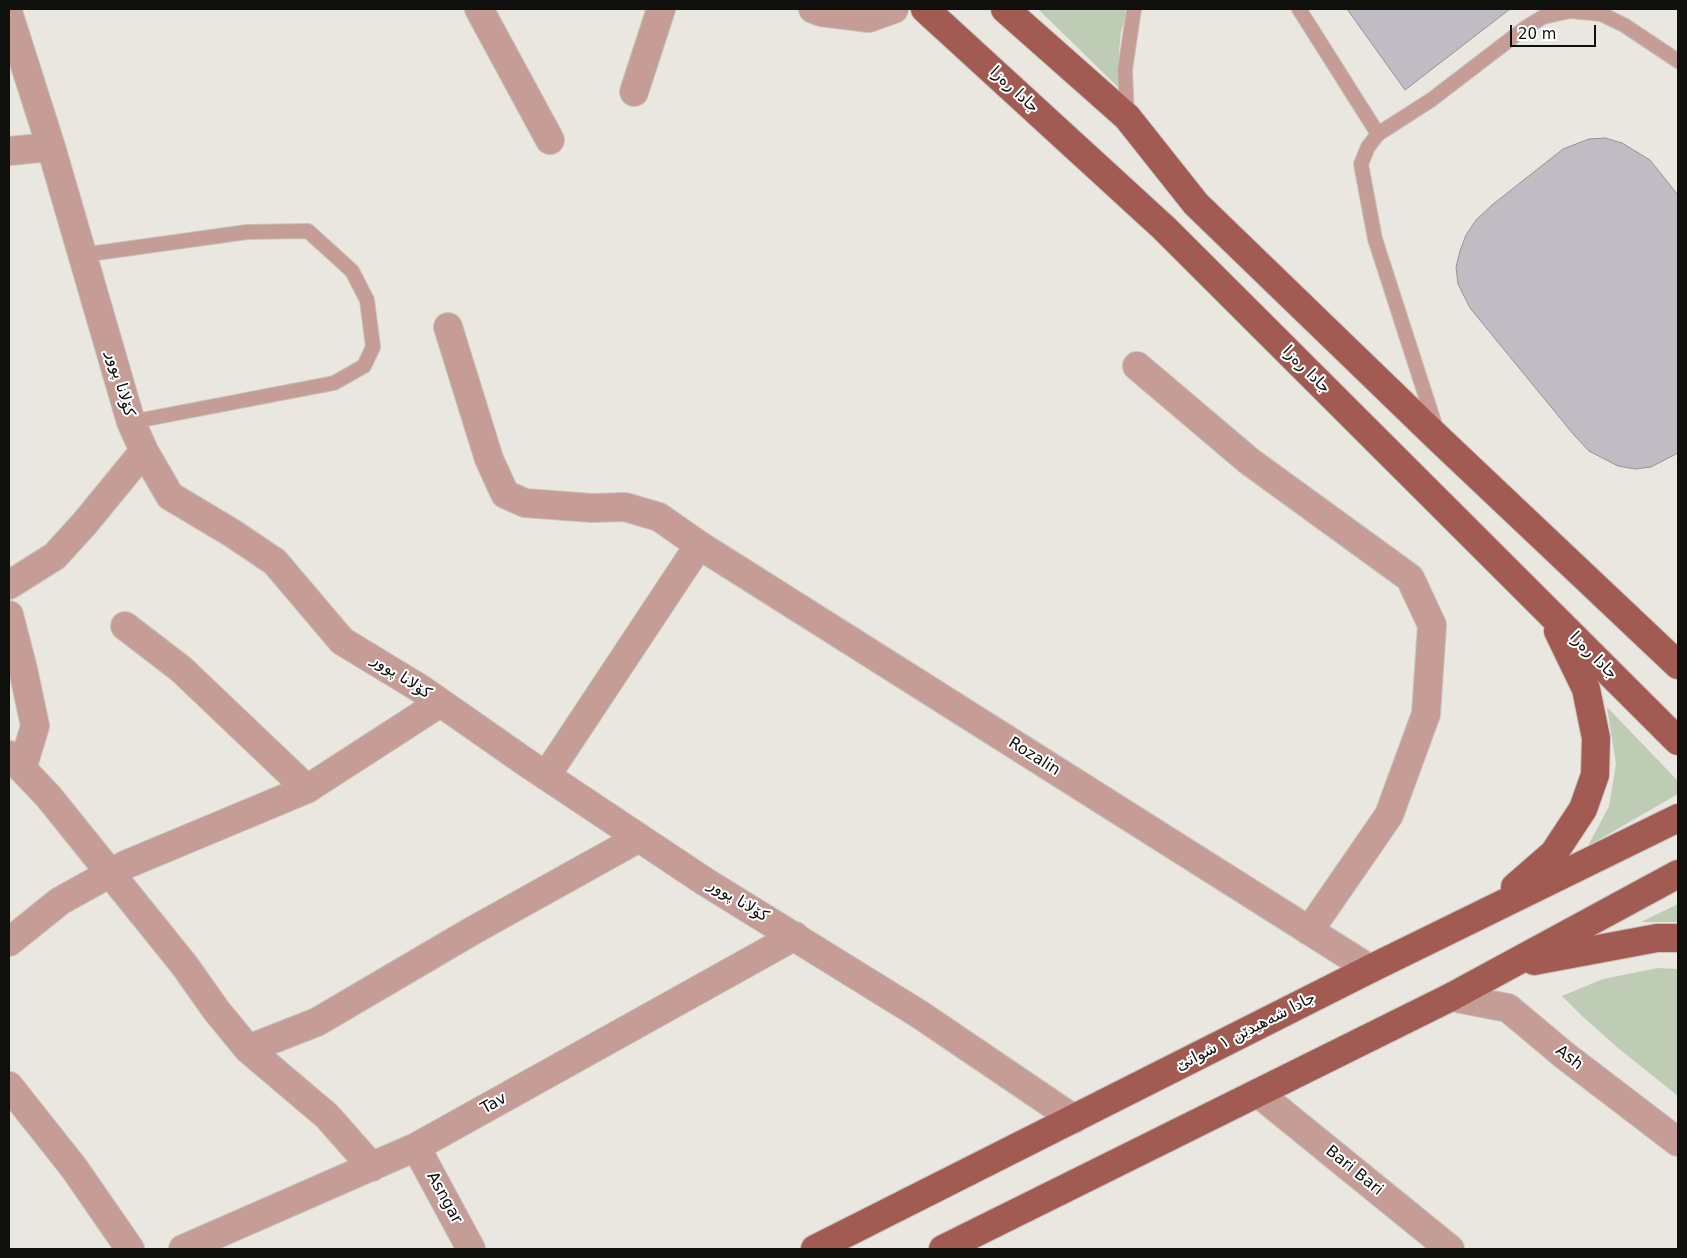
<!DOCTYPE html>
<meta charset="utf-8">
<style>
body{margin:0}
#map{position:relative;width:1687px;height:1258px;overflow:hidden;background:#e9e7df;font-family:"DejaVu Sans",sans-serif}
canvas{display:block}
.frame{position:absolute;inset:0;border:10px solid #0f0f0c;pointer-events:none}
.scale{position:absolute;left:1510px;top:25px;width:86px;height:22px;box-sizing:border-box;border:2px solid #0f0f0c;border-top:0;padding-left:6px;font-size:15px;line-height:18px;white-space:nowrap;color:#0f0f0c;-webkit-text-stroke:4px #fff;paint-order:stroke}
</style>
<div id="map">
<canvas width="1687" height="1258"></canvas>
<div class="frame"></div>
<div class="scale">20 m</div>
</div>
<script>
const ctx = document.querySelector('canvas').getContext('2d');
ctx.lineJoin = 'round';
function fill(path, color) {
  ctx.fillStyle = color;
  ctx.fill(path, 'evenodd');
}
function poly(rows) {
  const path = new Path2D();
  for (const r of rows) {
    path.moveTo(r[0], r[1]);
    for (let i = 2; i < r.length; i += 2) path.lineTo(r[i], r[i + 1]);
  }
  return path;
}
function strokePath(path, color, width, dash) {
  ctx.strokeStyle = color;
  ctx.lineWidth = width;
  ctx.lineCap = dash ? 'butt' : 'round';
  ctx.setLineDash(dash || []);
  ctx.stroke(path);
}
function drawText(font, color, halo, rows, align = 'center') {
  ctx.font = font + ' "DejaVu Sans",Vazirmatn,sans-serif';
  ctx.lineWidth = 4;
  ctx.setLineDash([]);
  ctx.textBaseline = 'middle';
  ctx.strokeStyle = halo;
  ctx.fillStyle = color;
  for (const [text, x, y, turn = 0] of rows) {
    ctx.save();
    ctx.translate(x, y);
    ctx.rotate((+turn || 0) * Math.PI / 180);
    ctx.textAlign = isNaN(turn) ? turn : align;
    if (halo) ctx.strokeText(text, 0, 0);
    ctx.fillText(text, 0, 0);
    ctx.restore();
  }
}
const green = poly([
 [1038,9,1125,9,1126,17,1121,31,1119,52,1121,90],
 [1607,707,1678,781,1678,794,1588,846,1609,806,1616,764],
 [1678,904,1678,922,1641,922],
 [1658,968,1678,969,1678,1096,1618,1048,1581,1015,1562,996,1603,979]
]);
const building = poly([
 [1347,9,1510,9,1405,90,1347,9],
 [1605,138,1622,143,1650,160,1678,195,1678,453,1651,467,1635,469,1618,466,1589,451,1574,435,1470,308,1458,284,1456,267,1460,251,1466,235,1476,220,1492,205,1563,149,1589,139,1605,138]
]);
const lane = poly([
 [1299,9,1378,134,1431,100,1525,28,1543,17,1570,11,1601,14,1624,25,1678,61],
 [1127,116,1125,70,1134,9],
 [1378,134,1368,147,1361,164,1375,239,1436,428],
 [82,255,247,232,308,231,352,271,367,300,373,347,364,366,334,383,131,422]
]);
const street = poly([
 [479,9,550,140],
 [813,9,821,12,869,18,894,9],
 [9,15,51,147,131,422,144,451,170,496,232,533,275,562,342,641,421,689,524,761,704,881,919,1014,1074,1119],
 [634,92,661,9],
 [9,151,51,147],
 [448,327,489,459,505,494,525,503,592,508,625,507,659,517,699,545,1370,969],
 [1137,366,1249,461,1410,578,1432,625,1426,714,1389,815,1309,931],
 [9,585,55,556,85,523,144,451],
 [9,615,23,669,35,726,22,769],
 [125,626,181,669,307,789],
 [9,755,48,796,185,966,216,1010,248,1049,327,1116,372,1167],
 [546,776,699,545],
 [9,942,60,901,125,865,307,789,440,703],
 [1451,997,1508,1008,1564,1055,1678,1142],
 [248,1049,317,1022,472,931,639,838],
 [9,1086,74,1168,130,1249],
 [1258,1093,1450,1249],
 [416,1147,471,1249],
 [183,1249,416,1147,795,936]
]);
const primary = poly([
 [925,9,1164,228,1678,741],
 [1005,9,1127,117,1196,204,1439,439,1678,665],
 [1515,887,1554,853,1583,809,1595,775,1596,738,1586,689,1558,631],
 [1534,961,1657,938,1678,938],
 [815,1249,1370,969,1678,818],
 [943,1249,1451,997,1678,874]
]);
const streetNames = [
 ["جادا ره‌زا",1014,90,43],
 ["جادا ره‌زا",1306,370,45],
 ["کۆلانا پوور",120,384,74],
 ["جادا ره‌زا",1593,656,45],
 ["کۆلانا پوور",401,677,33],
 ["Rozalin",1034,757,32],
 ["کۆلانا پوور",738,901,31],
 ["جادا شەهیدێن ١ شواتێ",1246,1032,-27],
 ["Ash",1569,1058,38],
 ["Tav",494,1104,-29],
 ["Bari Bari",1354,1171,39],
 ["Asngar",444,1198,61]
];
fill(green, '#beccb6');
fill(building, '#c1bcc3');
strokePath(building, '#969197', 1);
strokePath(lane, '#c6c4bd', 16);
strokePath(street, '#c6c4bd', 30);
strokePath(primary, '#c6c4bd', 30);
strokePath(lane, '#c59c96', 14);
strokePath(street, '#c59c96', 28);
strokePath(primary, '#a25b53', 28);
drawText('16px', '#0f0f0c', '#fff', streetNames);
</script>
